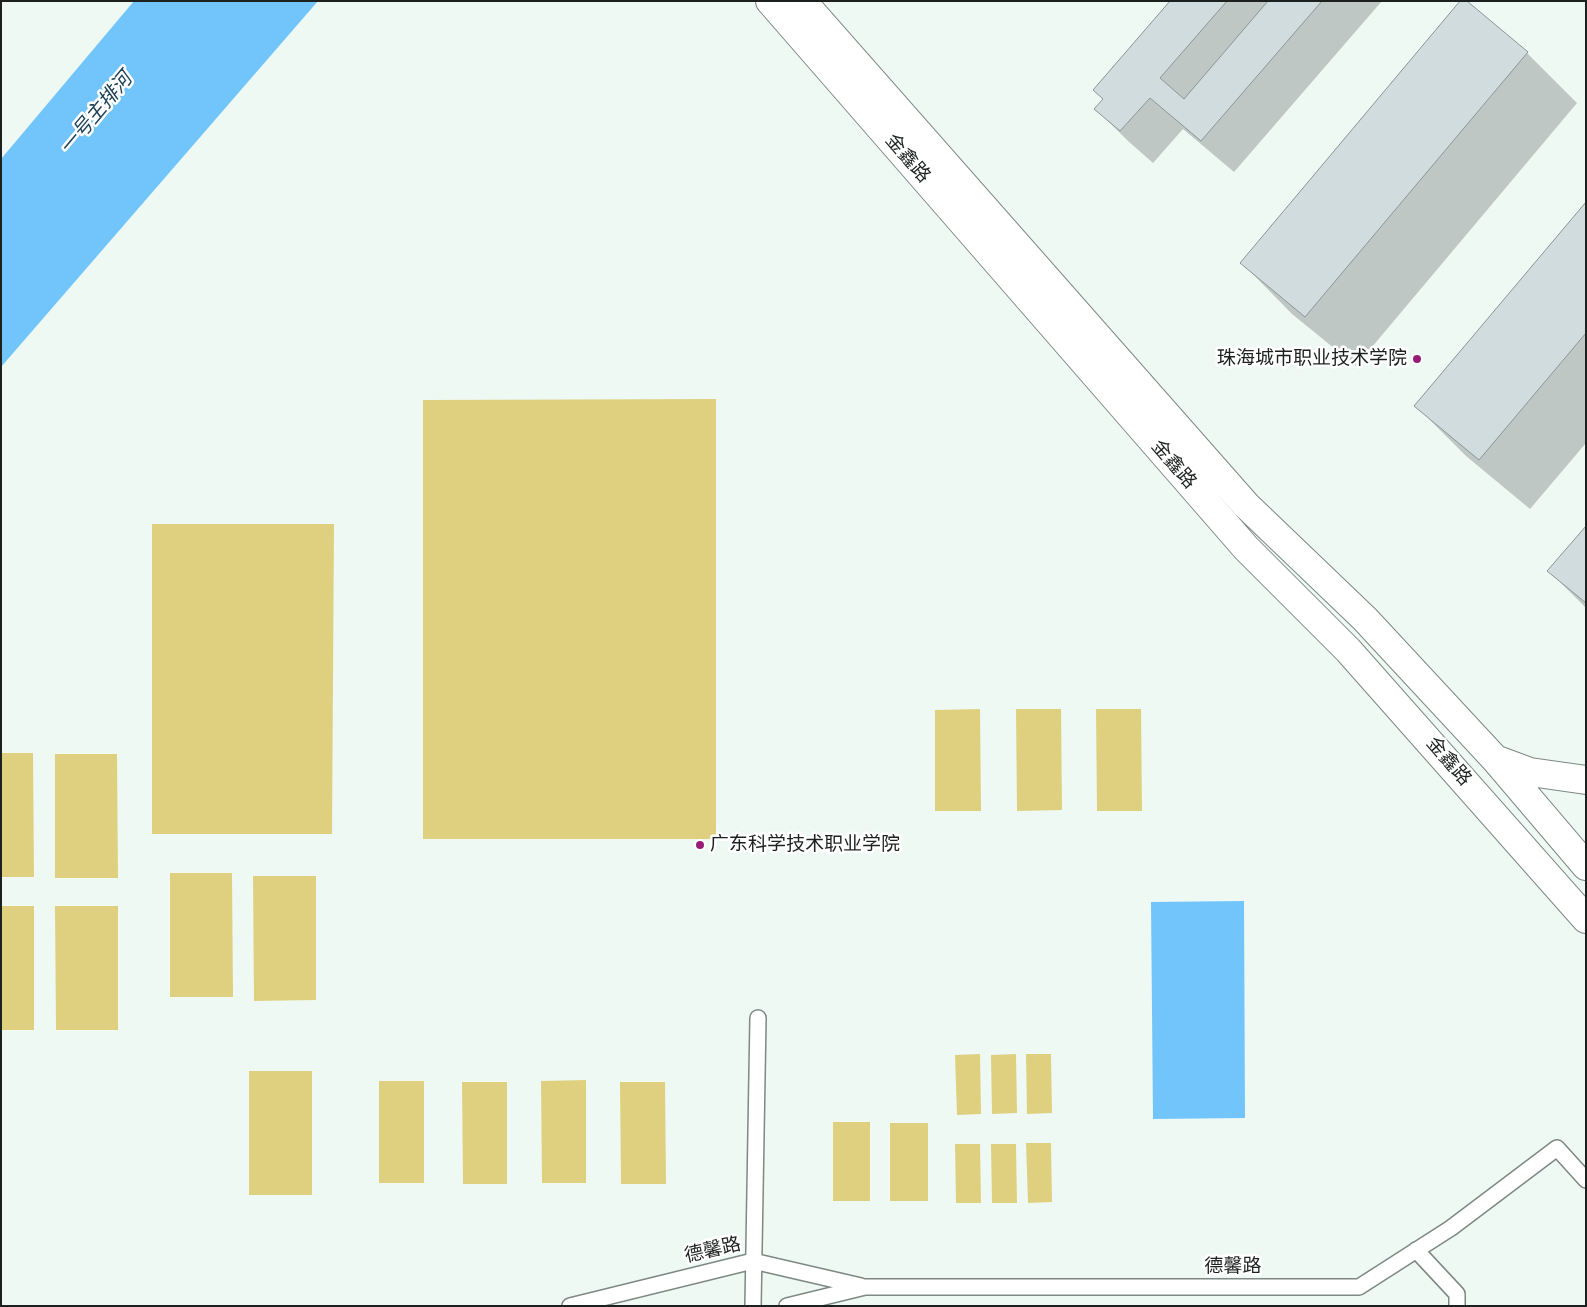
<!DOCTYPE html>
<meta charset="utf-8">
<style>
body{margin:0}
#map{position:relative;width:1587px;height:1307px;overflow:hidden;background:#eef9f4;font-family:"Titillium Web",sans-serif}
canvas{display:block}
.frame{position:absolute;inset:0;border:2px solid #1c201e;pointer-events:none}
</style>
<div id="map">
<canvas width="1587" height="1307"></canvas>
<div class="frame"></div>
</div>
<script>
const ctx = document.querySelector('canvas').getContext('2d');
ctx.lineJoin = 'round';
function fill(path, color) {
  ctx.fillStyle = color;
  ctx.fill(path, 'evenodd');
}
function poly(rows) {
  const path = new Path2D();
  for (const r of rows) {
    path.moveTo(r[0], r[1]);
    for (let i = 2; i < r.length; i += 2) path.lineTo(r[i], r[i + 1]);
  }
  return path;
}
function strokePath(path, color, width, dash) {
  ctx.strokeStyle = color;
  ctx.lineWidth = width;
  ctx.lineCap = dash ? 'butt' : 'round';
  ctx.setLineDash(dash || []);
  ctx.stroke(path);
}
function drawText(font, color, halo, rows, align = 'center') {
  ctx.font = font + ' "Titillium Web","Noto Sans SC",sans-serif';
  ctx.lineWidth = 5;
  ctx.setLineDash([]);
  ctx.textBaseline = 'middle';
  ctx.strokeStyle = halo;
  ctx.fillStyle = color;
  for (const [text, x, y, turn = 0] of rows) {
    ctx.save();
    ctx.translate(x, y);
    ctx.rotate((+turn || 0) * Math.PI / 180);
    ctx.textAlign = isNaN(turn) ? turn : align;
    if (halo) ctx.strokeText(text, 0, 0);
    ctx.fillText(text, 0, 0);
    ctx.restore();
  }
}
const green = poly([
 [716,399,716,839,423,839,423,400],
 [152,524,334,524,332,834,152,834],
 [980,709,981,811,935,811,935,710],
 [1016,709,1061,709,1062,810,1017,811],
 [1096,709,1141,709,1142,811,1097,811],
 [1,753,33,753,34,877,1,877],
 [55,754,117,754,118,878,55,878],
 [170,873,232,873,233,997,170,997],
 [253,876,316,876,316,1000,254,1001],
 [1,906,34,906,34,1030,1,1030],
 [55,906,118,906,118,1030,56,1030],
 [980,1054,981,1114,957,1115,955,1055],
 [1016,1054,1017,1113,992,1114,991,1055],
 [1026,1054,1051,1054,1052,1113,1027,1114],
 [249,1071,312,1071,312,1195,249,1195],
 [586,1080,586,1183,542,1183,541,1081],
 [379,1081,424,1081,424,1183,379,1183],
 [462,1082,507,1082,507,1184,463,1184],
 [620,1082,665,1082,666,1184,621,1184],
 [833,1122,870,1122,870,1201,833,1201],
 [890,1123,928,1123,928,1201,890,1201],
 [1026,1143,1051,1143,1052,1202,1028,1203],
 [955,1144,980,1144,981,1203,956,1203],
 [991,1144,1016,1144,1017,1203,992,1203]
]);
const water = poly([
 [134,1,318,1,1,367,1,159],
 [1244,901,1245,1118,1153,1119,1151,902]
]);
const shadow = poly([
 [1172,1,1382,1,1234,172,1183,129,1153,163,1128,141,1096,109],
 [1527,53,1577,103,1356,366,1292,314,1242,263],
 [1586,204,1586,443,1530,509,1466,456,1416,406],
 [1586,528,1586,608,1549,571]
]);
const building = poly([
 [1170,1,1227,1,1160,78,1184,99,1268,1,1322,1,1201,141,1150,98,1120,131,1094,109,1103,99,1093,90,1170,1],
 [1460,1,1467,1,1528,52,1305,317,1240,263,1460,1],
 [1586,202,1586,333,1479,460,1414,406,1586,202],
 [1586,526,1586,603,1547,571,1586,526]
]);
const lane = poly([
 [1416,1250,1457,1294,1457,1306],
 [570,1306,753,1261,861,1286],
 [753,1306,758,1018],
 [787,1306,865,1287,1359,1287,1451,1228,1557,1148,1586,1180]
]);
const secondary = poly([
 [770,1,1246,548,1348,650,1586,919],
 [802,1,1246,505,1365,619,1495,759,1586,866],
 [1495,759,1530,772,1586,780]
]);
const markers = [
 [1417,359,5,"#981c75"],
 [700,845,5,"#981c75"]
];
const streetNames = [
 ["金鑫路",907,159,49],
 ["金鑫路",1173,465,49],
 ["金鑫路",1448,762,49],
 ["德馨路",713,1251,-13],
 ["德馨路",1233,1267]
];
const poiNames = [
 ["珠海城市职业技术学院",1407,359],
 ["广东科学技术职业学院",710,845,"left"]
];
const waterNames = [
 ["一号主排河",97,114,-50]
];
fill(green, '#dfd080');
fill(water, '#71c5fa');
fill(shadow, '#0003');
fill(building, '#d0dcdd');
strokePath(building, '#8a9596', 1);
strokePath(lane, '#7e8884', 18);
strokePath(secondary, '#7e8884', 30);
strokePath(lane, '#fff', 15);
strokePath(secondary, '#fff', 28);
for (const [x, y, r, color] of markers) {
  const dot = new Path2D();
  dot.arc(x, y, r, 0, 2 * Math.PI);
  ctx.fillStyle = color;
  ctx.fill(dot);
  strokePath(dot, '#fff', 2);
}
drawText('19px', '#1c201e', '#fff', streetNames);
drawText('19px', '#1c201e', '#fff', poiNames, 'right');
drawText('italic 20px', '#1e4258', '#fff', waterNames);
</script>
